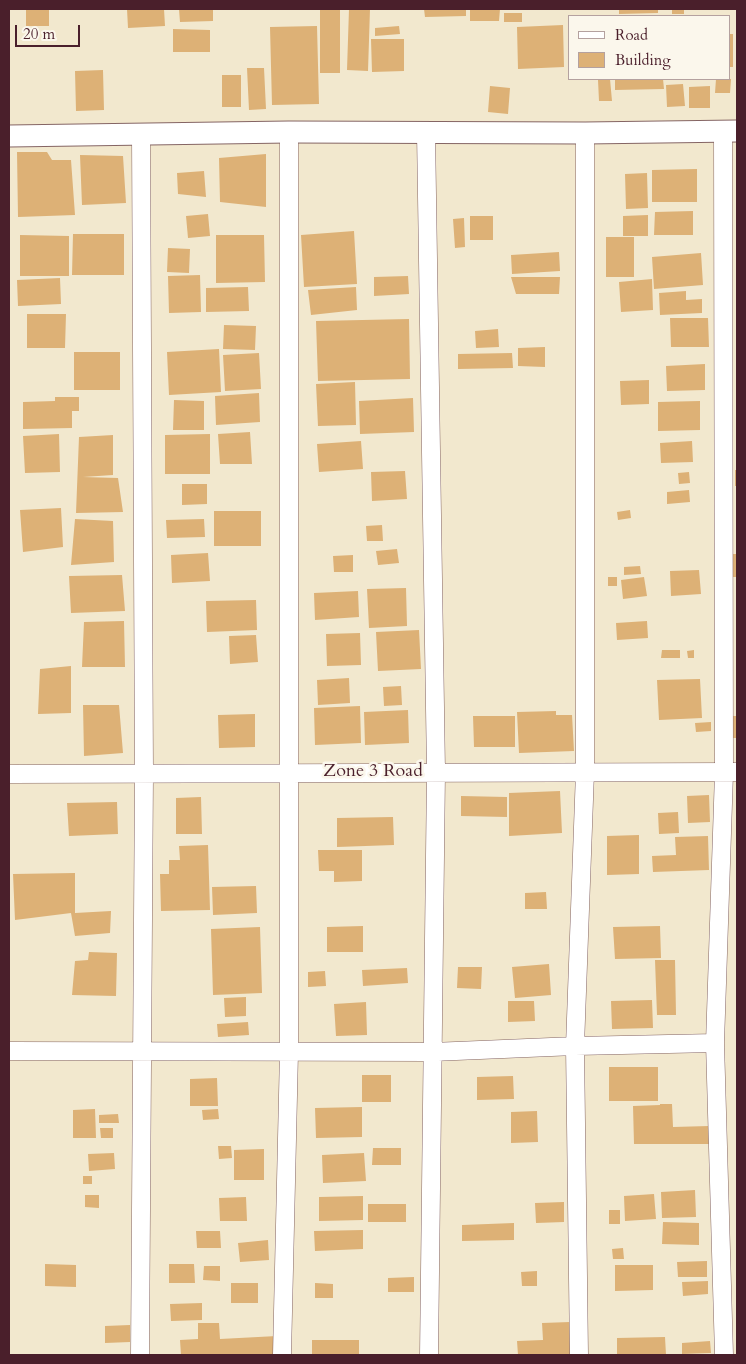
<!DOCTYPE html>
<style>
body{margin:0}
#map{position:relative;width:746px;height:1364px;overflow:hidden;background:#f2e8ce;font-family:Cardo,serif}
canvas{display:block}
.frame{position:absolute;inset:0;border:10px solid #4a1f2b;pointer-events:none}
.legend{position:absolute;left:568px;top:15px;width:162px;height:65px;box-sizing:border-box;background:#fbf7ec;border:1px solid #b4a19f;margin:0;padding:6px 9px;list-style:none;font-size:15px;color:#4a1f2b}
.legend li{display:flex;align-items:center;gap:10px;height:25px}
.legend b{width:25px;border:1px solid #b4a19f}
.scale{position:absolute;left:15px;top:25px;width:65px;height:22px;box-sizing:border-box;border:2px solid #4a1f2b;border-top:0;padding-left:6px;font-size:15px;line-height:18px;white-space:nowrap;color:#4a1f2b;-webkit-text-stroke:4px #fbf7ec;paint-order:stroke}
</style>
<div id="map">
<canvas width="746" height="1364"></canvas>
<div class="frame"></div>
<ul class="legend">
<li><b style="height:6px;background:#fff"></b>Road</li>
<li><b style="height:14px;background:#ddb176"></b>Building</li>
</ul>
<div class="scale">20 m</div>
</div>
<script>
const ctx = document.querySelector('canvas').getContext('2d');
ctx.lineJoin = 'round';
function fill(path, color) {
  ctx.fillStyle = color;
  ctx.fill(path, 'evenodd');
}
function poly(rows) {
  const path = new Path2D();
  for (const r of rows) {
    path.moveTo(r[0], r[1]);
    for (let i = 2; i < r.length; i += 2) path.lineTo(r[i], r[i + 1]);
  }
  return path;
}
function strokePath(path, color, width, dash) {
  ctx.strokeStyle = color;
  ctx.lineWidth = width;
  ctx.lineCap = dash ? 'butt' : 'round';
  ctx.setLineDash(dash || []);
  ctx.stroke(path);
}
function drawText(font, color, halo, rows, align = 'center') {
  ctx.font = font + ' Cardo,serif';
  ctx.lineWidth = 5;
  ctx.setLineDash([]);
  ctx.textBaseline = 'middle';
  ctx.strokeStyle = halo;
  ctx.fillStyle = color;
  for (const [text, x, y, turn = 0] of rows) {
    ctx.save();
    ctx.translate(x, y);
    ctx.rotate((+turn || 0) * Math.PI / 180);
    ctx.textAlign = isNaN(turn) ? turn : align;
    if (halo) ctx.strokeText(text, 0, 0);
    ctx.fillText(text, 0, 0);
    ctx.restore();
  }
}
const building = poly([
 [26,9,49,9,49,26,26,26],
 [127,9,164,9,165,26,128,28],
 [179,9,213,9,213,21,180,22],
 [320,9,340,9,340,73,320,73],
 [349,9,370,9,368,71,347,70],
 [424,9,466,9,466,16,425,17],
 [470,9,500,9,499,21,470,21],
 [619,9,658,9,658,13,619,14],
 [672,9,684,9,684,14,672,14],
 [504,13,522,13,522,22,504,22],
 [563,25,564,67,518,69,517,27],
 [317,26,319,104,272,105,270,27],
 [399,26,400,34,375,36,375,28],
 [173,29,210,30,210,52,173,52],
 [730,34,733,34,733,67,730,67],
 [371,39,404,39,404,71,372,72],
 [247,68,264,68,266,109,249,110],
 [103,70,104,110,76,111,75,71],
 [222,75,241,75,241,107,222,107],
 [610,79,612,101,599,101,598,80],
 [615,79,663,79,664,89,615,90],
 [716,79,731,79,730,93,715,93],
 [683,84,685,106,667,107,666,85],
 [490,86,510,88,508,114,488,112],
 [710,86,710,108,689,108,689,87],
 [17,152,47,152,52,160,71,160,75,215,18,217],
 [266,154,266,207,220,202,219,158],
 [80,155,123,156,126,203,82,205],
 [697,169,697,202,652,202,652,170],
 [204,171,206,197,178,194,177,173],
 [647,173,648,208,626,209,625,174],
 [693,211,693,235,654,235,655,212],
 [208,214,210,236,188,238,186,216],
 [648,215,648,236,623,236,623,216],
 [470,216,493,216,493,240,470,240],
 [464,218,465,247,455,248,453,219],
 [354,231,357,284,304,287,301,235],
 [73,234,124,234,124,275,72,275],
 [20,235,69,236,69,276,20,276],
 [216,235,264,235,265,282,216,283],
 [606,237,634,237,634,277,606,277],
 [168,248,190,249,189,273,167,272],
 [559,252,560,271,512,274,511,255],
 [701,253,703,285,654,289,652,257],
 [200,275,201,312,169,313,168,276],
 [408,276,409,294,374,296,374,277],
 [511,277,560,277,559,294,516,294],
 [60,278,61,304,18,306,17,280],
 [652,279,653,310,621,312,619,282],
 [248,287,249,311,206,312,206,288],
 [356,287,357,310,311,315,308,290],
 [686,291,686,300,702,299,702,313,660,315,659,293],
 [27,314,66,314,65,348,27,348],
 [670,318,708,318,709,347,671,347],
 [409,319,410,379,318,381,316,321],
 [224,325,256,326,255,350,223,349],
 [498,329,499,347,476,348,475,331],
 [545,347,545,367,518,366,518,348],
 [219,349,221,392,169,395,167,352],
 [74,352,120,352,120,390,74,390],
 [259,353,261,389,225,391,223,355],
 [512,353,513,368,458,369,458,354],
 [705,364,705,390,667,391,666,366],
 [649,380,649,404,621,405,620,381],
 [355,382,356,425,318,426,316,384],
 [259,393,260,422,216,425,215,396],
 [55,397,79,397,79,411,72,411,72,428,23,429,23,402,55,401],
 [413,398,414,432,360,434,359,401],
 [174,400,204,401,204,430,173,430],
 [700,401,700,430,658,431,658,402],
 [250,432,252,464,220,464,218,434],
 [59,434,60,472,25,473,23,436],
 [210,434,210,474,165,474,165,435],
 [113,435,113,475,83,477,118,478,123,512,76,513,79,437],
 [361,441,363,469,319,472,317,444],
 [692,441,693,462,661,463,660,443],
 [735,470,737,470,737,486,735,486],
 [405,471,407,499,372,501,371,472],
 [689,472,690,483,679,484,678,473],
 [182,484,207,484,207,504,182,505],
 [689,490,690,502,667,504,667,492],
 [61,508,63,547,23,552,20,510],
 [630,510,631,518,618,520,617,512],
 [214,511,261,511,261,546,214,546],
 [75,519,113,521,114,562,71,565],
 [204,519,205,537,167,538,166,520],
 [382,525,383,541,367,541,366,526],
 [397,549,399,563,378,565,376,551],
 [208,553,210,581,172,583,171,555],
 [733,554,737,554,737,577,733,577],
 [353,555,353,572,334,572,333,556],
 [640,566,641,574,624,575,624,567],
 [699,570,701,594,671,596,670,571],
 [122,575,125,611,71,613,69,576],
 [608,577,617,577,617,586,608,586],
 [644,577,647,596,623,599,621,580],
 [406,588,407,626,369,628,367,589],
 [358,591,359,617,315,620,314,593],
 [256,600,257,630,207,632,206,601],
 [124,621,125,667,82,667,84,622],
 [647,621,648,638,617,640,616,623],
 [419,630,421,669,378,671,376,632],
 [360,633,361,665,327,666,326,634],
 [256,635,258,662,230,664,229,636],
 [662,650,680,650,680,658,661,658],
 [694,650,694,658,688,658,687,651],
 [71,666,71,713,38,714,40,669],
 [349,678,350,703,318,705,317,680],
 [700,679,702,718,659,720,657,680],
 [401,686,402,705,384,706,383,687],
 [83,705,119,705,123,753,84,756],
 [360,706,361,743,315,745,314,708],
 [408,710,409,743,365,745,364,712],
 [556,711,556,715,572,715,574,751,519,753,517,712],
 [255,714,255,747,219,748,218,715],
 [473,716,515,716,515,747,474,747],
 [733,716,737,716,737,738,733,738],
 [711,722,711,731,696,732,695,723],
 [560,791,562,833,509,836,509,793],
 [709,795,710,822,688,823,687,796],
 [461,796,507,797,507,817,461,816],
 [201,797,202,834,176,834,176,798],
 [117,802,118,834,69,836,67,803],
 [678,812,679,833,659,834,658,813],
 [393,817,394,845,337,847,337,818],
 [639,835,639,874,607,875,607,836],
 [708,836,709,870,653,872,652,856,676,855,675,837],
 [208,845,210,910,161,911,160,874,169,874,169,860,180,860,179,846],
 [318,850,362,850,362,881,334,882,334,871,319,871],
 [75,873,75,913,111,911,110,933,75,936,71,913,15,920,13,874],
 [256,886,257,913,213,915,212,887],
 [546,892,547,909,525,909,525,893],
 [363,926,363,952,327,952,327,927],
 [660,926,661,958,615,959,613,927],
 [260,927,262,993,213,995,211,929],
 [89,952,117,953,116,996,72,995,75,961,88,960],
 [655,960,675,960,676,1015,657,1015],
 [549,964,551,995,515,998,512,967],
 [458,967,482,967,481,989,457,988],
 [407,968,408,983,363,986,362,970],
 [325,971,326,986,308,987,308,972],
 [246,997,246,1016,225,1017,224,998],
 [652,1000,653,1028,612,1029,611,1001],
 [508,1001,534,1001,535,1021,508,1022],
 [366,1002,367,1035,336,1036,334,1004],
 [248,1022,249,1035,218,1037,217,1024],
 [609,1067,658,1067,658,1101,609,1101],
 [362,1075,391,1075,391,1102,362,1102],
 [513,1076,514,1099,477,1100,477,1077],
 [217,1078,218,1106,190,1106,190,1079],
 [660,1104,672,1104,673,1127,709,1126,709,1144,634,1144,633,1106,660,1105],
 [362,1107,362,1137,316,1138,315,1108],
 [95,1109,96,1138,73,1138,73,1110],
 [218,1109,219,1119,203,1120,202,1110],
 [537,1111,538,1142,511,1143,511,1112],
 [118,1114,119,1123,99,1123,99,1115],
 [100,1128,113,1128,113,1138,101,1138],
 [218,1146,231,1146,232,1158,219,1159],
 [373,1148,401,1148,401,1165,372,1165],
 [264,1149,264,1180,234,1180,234,1150],
 [114,1153,115,1169,89,1171,88,1154],
 [364,1153,366,1181,323,1183,322,1155],
 [83,1176,92,1176,92,1184,83,1184],
 [695,1190,696,1217,662,1218,661,1192],
 [654,1194,656,1219,625,1221,624,1196],
 [85,1195,99,1195,99,1208,85,1207],
 [363,1196,363,1220,319,1221,319,1197],
 [246,1197,247,1221,220,1221,219,1198],
 [564,1202,564,1222,536,1223,535,1203],
 [368,1204,406,1204,406,1222,368,1222],
 [609,1210,620,1210,620,1224,609,1224],
 [663,1222,699,1223,699,1245,662,1244],
 [514,1223,514,1240,462,1241,462,1225],
 [363,1230,363,1249,315,1251,314,1231],
 [196,1231,220,1231,221,1248,197,1248],
 [268,1240,269,1260,240,1262,238,1243],
 [623,1248,624,1259,613,1259,612,1249],
 [707,1261,707,1277,678,1277,677,1262],
 [45,1264,76,1265,76,1287,45,1286],
 [169,1264,194,1264,195,1283,169,1283],
 [615,1265,653,1265,653,1290,615,1291],
 [204,1266,220,1266,220,1281,203,1280],
 [537,1271,537,1286,522,1286,521,1272],
 [414,1277,414,1292,388,1292,388,1278],
 [708,1281,708,1294,683,1296,682,1282],
 [231,1283,258,1283,258,1303,231,1303],
 [315,1283,333,1284,333,1298,315,1298],
 [202,1303,202,1320,171,1321,170,1304],
 [570,1322,571,1355,518,1355,517,1341,543,1340,542,1323],
 [198,1323,219,1323,220,1339,277,1336,278,1355,181,1355,180,1340,198,1339],
 [130,1325,130,1342,105,1343,105,1326],
 [665,1337,666,1355,617,1355,617,1338],
 [312,1340,359,1340,359,1355,312,1355],
 [710,1341,711,1353,682,1354,682,1343]
]);
const minor = poly([
 [723,131,724,773,715,1043,724,1355],
 [426,132,436,772,429,1355],
 [9,774,737,772],
 [9,1051,432,1052,575,1046,715,1043],
 [140,1355,144,774,141,134],
 [282,1355,289,1052,289,132],
 [579,1355,575,1046,585,772,585,133]
]);
const tertiary = poly([
 [9,136,289,132,585,133,737,131]
]);
const streetNames = [
 ["Zone 3 Road",373,772]
];
fill(building, '#ddb176');
strokePath(minor, '#856564', 19);
strokePath(tertiary, '#856564', 23);
strokePath(minor, '#fff', 18);
strokePath(tertiary, '#fff', 21);
drawText('18px', '#4a1f2b', '#fbf7ec', streetNames);
</script>
